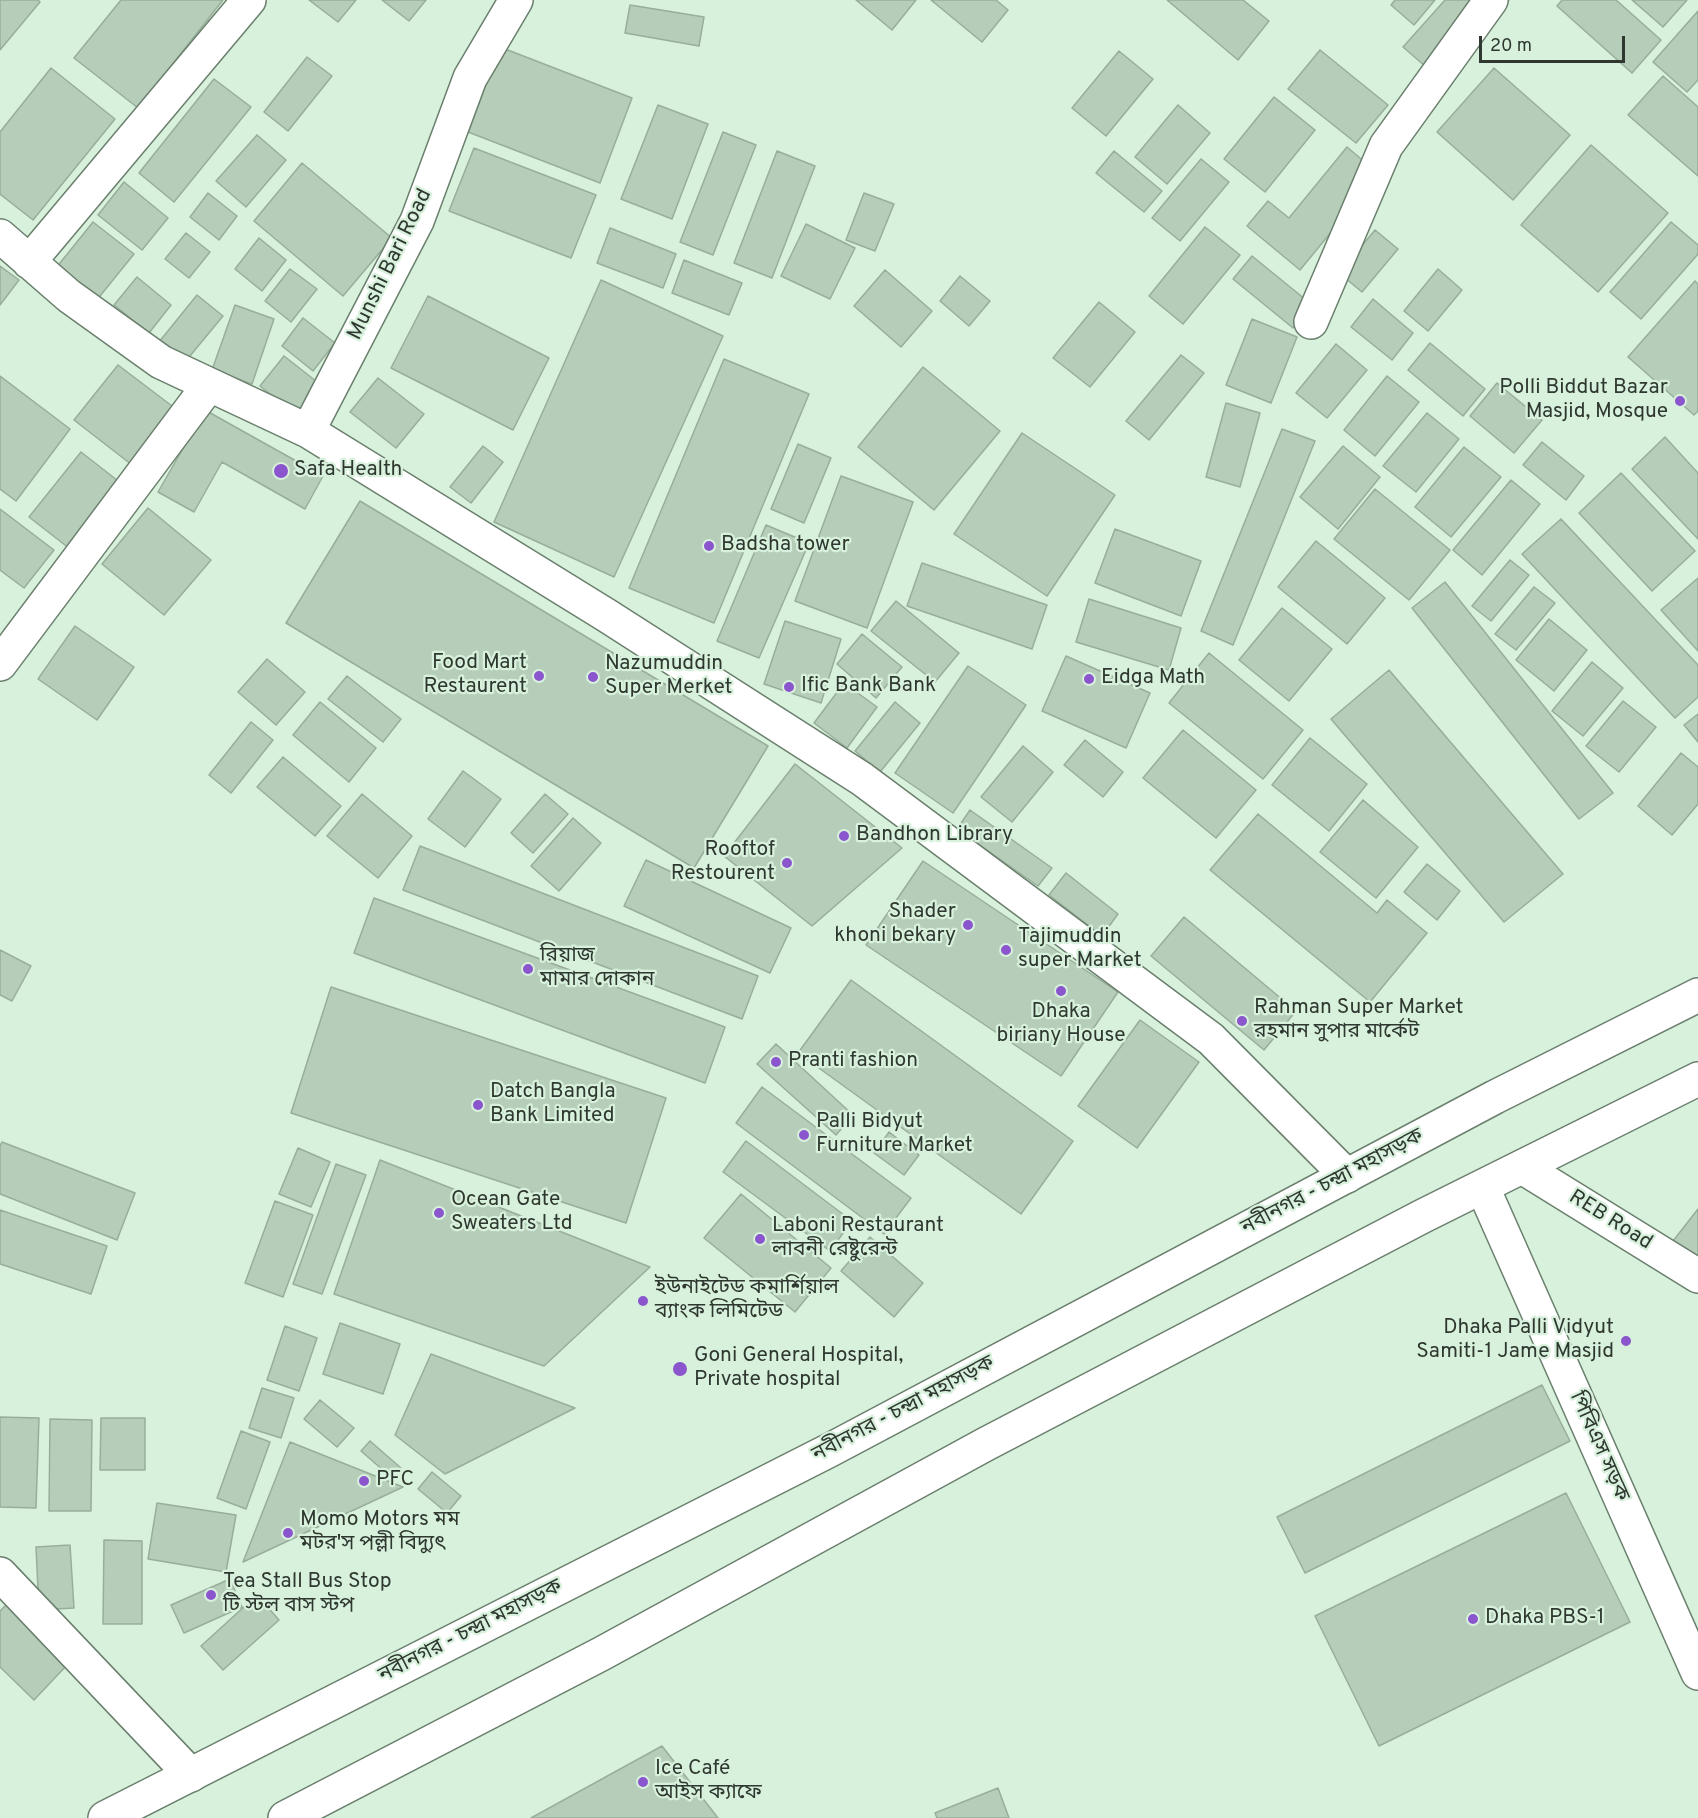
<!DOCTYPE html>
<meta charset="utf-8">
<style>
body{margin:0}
#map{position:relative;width:1698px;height:1818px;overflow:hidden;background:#d8f1dc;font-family:Overpass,sans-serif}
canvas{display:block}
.scale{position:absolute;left:1479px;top:36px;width:146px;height:27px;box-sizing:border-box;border:3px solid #2f3830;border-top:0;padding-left:8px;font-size:18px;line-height:21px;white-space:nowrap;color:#2f3830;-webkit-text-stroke:4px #d8f1dc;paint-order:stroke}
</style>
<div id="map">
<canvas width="1698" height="1818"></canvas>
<div class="scale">20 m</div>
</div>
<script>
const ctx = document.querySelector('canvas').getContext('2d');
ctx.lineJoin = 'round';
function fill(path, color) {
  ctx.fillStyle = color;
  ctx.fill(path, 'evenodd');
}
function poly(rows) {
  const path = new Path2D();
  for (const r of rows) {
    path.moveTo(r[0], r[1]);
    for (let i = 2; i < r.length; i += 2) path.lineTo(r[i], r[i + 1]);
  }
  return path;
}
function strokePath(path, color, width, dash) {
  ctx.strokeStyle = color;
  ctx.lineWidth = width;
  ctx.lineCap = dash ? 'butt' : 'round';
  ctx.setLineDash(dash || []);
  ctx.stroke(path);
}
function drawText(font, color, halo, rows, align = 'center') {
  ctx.font = font + ' Overpass,"Noto Sans Bengali",sans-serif';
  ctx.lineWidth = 4.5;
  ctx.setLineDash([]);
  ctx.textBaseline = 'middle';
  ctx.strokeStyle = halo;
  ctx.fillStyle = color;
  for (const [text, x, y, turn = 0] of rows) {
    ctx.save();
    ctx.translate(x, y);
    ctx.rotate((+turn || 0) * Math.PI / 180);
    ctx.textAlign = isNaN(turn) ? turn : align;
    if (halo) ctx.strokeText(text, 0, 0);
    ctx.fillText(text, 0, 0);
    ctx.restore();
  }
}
const building = poly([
 [0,0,38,0,40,2,0,50,0,0],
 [121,0,223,0,138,108,74,58,121,0],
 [309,0,356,0,338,22,309,0],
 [382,0,426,0,409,21,382,0],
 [856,0,916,0,892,30,856,0],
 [931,0,996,0,1008,10,982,42,931,0],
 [1167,0,1243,0,1269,21,1238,60,1167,0],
 [1395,0,1435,0,1414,25,1391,5,1395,0],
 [1445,0,1509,0,1440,79,1403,47,1445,0],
 [1562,0,1616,0,1661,40,1632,73,1557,6,1562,0],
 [1632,0,1687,0,1663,27,1632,0],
 [630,5,704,17,699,46,625,33,630,5],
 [1698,11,1698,80,1687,92,1653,62,1698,11],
 [500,47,632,98,600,183,468,132,500,47],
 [1320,50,1388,105,1356,143,1288,89,1320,50],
 [1119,51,1153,79,1106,136,1072,108,1119,51],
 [307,57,332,76,288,131,264,112,307,57],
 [51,68,115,119,33,220,0,194,0,132,51,68],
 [1494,68,1570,135,1513,200,1437,132,1494,68],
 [1663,76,1698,107,1698,176,1628,115,1663,76],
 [214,79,251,107,174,202,139,173,214,79],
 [1274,97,1315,130,1265,192,1224,159,1274,97],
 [658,105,708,124,672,219,621,199,658,105],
 [1178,105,1210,133,1167,184,1135,157,1178,105],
 [723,132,756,145,713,255,680,242,723,132],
 [257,135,286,160,246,207,216,181,257,135],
 [1591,145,1668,213,1598,292,1521,225,1591,145],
 [1347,147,1379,174,1300,270,1247,226,1268,201,1289,218,1347,147],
 [474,148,596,195,571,258,449,211,474,148],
 [777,151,815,166,772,278,734,263,777,151],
 [1114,151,1162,191,1144,212,1096,173,1114,151],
 [1201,159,1229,182,1180,241,1152,218,1201,159],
 [302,163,392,238,343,296,254,221,302,163],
 [124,182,168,218,142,250,98,215,124,182],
 [208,193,237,216,219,240,190,217,208,193],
 [864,193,894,204,875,251,846,240,864,193],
 [93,222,134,254,96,301,56,268,93,222],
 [1671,222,1698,245,1698,254,1641,319,1610,292,1671,222],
 [806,224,855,248,830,299,781,276,806,224],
 [1205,227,1240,255,1183,324,1149,296,1205,227],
 [610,228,676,254,663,288,597,263,610,228],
 [1375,230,1398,249,1362,292,1339,273,1375,230],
 [186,233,210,252,189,278,165,259,186,233],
 [259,238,286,260,262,291,235,269,259,238],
 [1252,256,1311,304,1293,328,1233,279,1252,256],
 [684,260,742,283,729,315,672,293,684,260],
 [0,266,19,280,0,305,0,266],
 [290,269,317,289,291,322,265,301,290,269],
 [1438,269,1462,290,1428,331,1404,311,1438,269],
 [885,270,932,311,901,347,854,306,885,270],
 [960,276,990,301,969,326,940,301,960,276],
 [137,277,171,305,149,333,114,305,137,277],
 [601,280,723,336,614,577,494,522,601,280],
 [1695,281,1698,284,1698,411,1694,415,1628,357,1695,281],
 [197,295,223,316,185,362,159,342,197,295],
 [428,296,549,358,513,430,391,368,428,296],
 [1373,299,1413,333,1392,360,1351,327,1373,299],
 [1099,302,1135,332,1090,387,1053,358,1099,302],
 [235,305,274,319,252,384,212,370,235,305],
 [303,318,335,343,313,371,282,346,303,318],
 [1252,319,1297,337,1271,403,1226,385,1252,319],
 [1430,343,1485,389,1463,416,1408,370,1430,343],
 [1336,344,1367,370,1327,418,1296,393,1336,344],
 [1181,355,1204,373,1149,440,1126,421,1181,355],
 [284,356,321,385,297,416,260,386,284,356],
 [724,359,809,394,714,623,629,588,724,359],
 [118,365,176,409,132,465,74,420,118,365],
 [923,367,1000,431,934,510,858,447,923,367],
 [0,376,70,429,16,501,0,489,0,376],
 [1387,376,1419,402,1375,456,1344,430,1387,376],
 [378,378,424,414,396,448,350,412,378,378],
 [1497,383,1542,420,1514,453,1470,416,1497,383],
 [1226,403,1260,413,1240,487,1206,477,1226,403],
 [205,410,323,476,305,509,222,462,194,512,158,492,205,410],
 [1427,413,1459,439,1416,492,1383,466,1427,413],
 [1282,429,1315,441,1233,645,1201,631,1282,429],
 [1022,433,1115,495,1047,596,954,534,1022,433],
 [1665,437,1698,473,1698,539,1632,469,1665,437],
 [1542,442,1584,476,1566,500,1523,465,1542,442],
 [798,444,831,458,804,523,771,509,798,444],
 [483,446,503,462,471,503,450,487,483,446],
 [1343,446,1380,477,1338,529,1300,497,1343,446],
 [1464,447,1501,477,1451,537,1415,507,1464,447],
 [81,452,122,484,70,549,29,517,81,452],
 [1621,473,1695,551,1652,591,1579,513,1621,473],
 [841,476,913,502,867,628,795,601,841,476],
 [1511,480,1540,504,1482,575,1453,550,1511,480],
 [1375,489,1450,550,1409,600,1334,539,1375,489],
 [360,501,768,746,694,868,286,623,360,501],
 [148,508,211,560,164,615,102,564,148,508],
 [0,509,54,550,24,588,0,570,0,509],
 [1561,519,1698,665,1698,697,1675,718,1522,554,1561,519],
 [766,525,809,543,759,658,717,641,766,525],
 [1115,529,1201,561,1181,616,1095,583,1115,529],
 [1316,541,1385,598,1347,644,1278,587,1316,541],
 [1510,560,1529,575,1491,621,1472,606,1510,560],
 [922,563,1047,605,1032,649,907,606,922,563],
 [1698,578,1698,651,1661,610,1698,578],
 [1445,582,1613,793,1579,819,1412,608,1445,582],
 [1534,587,1555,603,1516,650,1495,634,1534,587],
 [1089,599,1181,628,1169,670,1076,642,1089,599],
 [896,601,959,653,935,682,871,631,896,601],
 [1282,608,1332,649,1289,701,1239,660,1282,608],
 [1549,619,1587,650,1554,691,1516,660,1549,619],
 [785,621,841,639,821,703,764,684,785,621],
 [75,626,134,667,97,720,38,679,75,626],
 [862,634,902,667,876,698,837,664,862,634],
 [1209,653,1303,730,1263,779,1169,703,1209,653],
 [1066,656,1150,693,1126,748,1042,711,1066,656],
 [267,659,305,692,276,725,238,692,267,659],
 [1592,662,1623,688,1583,736,1552,711,1592,662],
 [968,666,1026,705,953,813,895,773,968,666],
 [1389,670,1563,874,1504,922,1331,719,1389,670],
 [347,676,401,719,383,742,328,699,347,676],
 [844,683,877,707,847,748,814,723,844,683],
 [1623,701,1656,727,1619,772,1586,746,1623,701],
 [320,702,376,748,349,782,293,735,320,702],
 [895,702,920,723,880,772,855,751,895,702],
 [1698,714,1698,742,1684,725,1698,714],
 [251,722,273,740,231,793,209,775,251,722],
 [1183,730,1256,790,1216,838,1143,778,1183,730],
 [1310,738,1367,784,1329,831,1272,785,1310,738],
 [1085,740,1123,772,1103,797,1064,765,1085,740],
 [1023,746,1053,772,1012,822,981,797,1023,746],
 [1681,753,1698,767,1698,804,1672,835,1638,806,1681,753],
 [283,757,341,806,315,836,257,787,283,757],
 [795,764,902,848,812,926,724,856,795,764],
 [463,771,501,799,465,847,428,819,463,771],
 [362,794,412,836,378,878,327,836,362,794],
 [545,794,568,814,533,853,511,833,545,794],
 [1363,800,1418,847,1376,898,1320,852,1363,800],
 [970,810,1052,868,1038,886,957,829,970,810],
 [1258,814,1377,913,1387,900,1427,933,1370,1002,1210,870,1258,814],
 [573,818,601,843,559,891,531,866,573,818],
 [420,846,758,976,742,1019,403,890,420,846],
 [646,860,791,928,770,973,624,906,646,860],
 [923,861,1118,992,1061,1076,866,945,923,861],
 [1427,864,1460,891,1437,920,1404,892,1427,864],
 [1066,873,1118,914,1102,936,1049,895,1066,873],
 [374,898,725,1027,705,1083,354,953,374,898],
 [1184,917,1296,1011,1264,1050,1151,956,1184,917],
 [0,950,31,966,12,1001,0,995,0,950],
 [851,980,1073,1141,1021,1214,798,1053,851,980],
 [331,987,666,1098,626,1223,291,1113,331,987],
 [1140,1020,1199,1062,1137,1148,1078,1106,1140,1020],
 [776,1044,853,1115,836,1135,757,1064,776,1044],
 [762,1087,911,1198,884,1234,736,1123,762,1087],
 [889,1132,919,1155,904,1175,874,1153,889,1132],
 [746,1141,852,1221,830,1251,723,1172,746,1141],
 [2,1142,135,1193,117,1240,0,1194,0,1146,2,1142],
 [298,1148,330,1162,311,1207,279,1194,298,1148],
 [380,1160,650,1267,544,1366,334,1294,380,1160],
 [336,1164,366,1175,322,1294,293,1284,336,1164],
 [741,1194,831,1268,795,1312,704,1238,741,1194],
 [275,1201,313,1215,283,1297,245,1283,275,1201],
 [1698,1209,1698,1256,1673,1241,1698,1209],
 [0,1210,107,1246,91,1294,0,1264,0,1210],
 [870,1237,923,1283,894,1317,841,1271,870,1237],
 [340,1323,400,1344,383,1394,323,1374,340,1323],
 [285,1326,317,1338,299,1391,267,1380,285,1326],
 [431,1354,575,1408,445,1474,395,1435,431,1354],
 [1542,1385,1570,1441,1305,1573,1277,1517,1542,1385],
 [262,1388,294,1398,281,1438,249,1428,262,1388],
 [320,1400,354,1428,337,1447,304,1419,320,1400],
 [0,1417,39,1418,36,1508,0,1507,0,1417],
 [101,1418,145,1418,145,1470,100,1470,101,1418],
 [50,1419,92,1420,91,1511,49,1511,50,1419],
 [241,1431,270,1442,246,1509,217,1498,241,1431],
 [370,1441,401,1468,392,1478,361,1451,370,1441],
 [290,1442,403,1487,243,1562,290,1442],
 [432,1472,461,1496,447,1513,418,1489,432,1472],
 [1566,1493,1630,1622,1379,1746,1315,1616,1566,1493],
 [157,1503,236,1515,226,1572,148,1559,157,1503],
 [104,1540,142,1541,142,1624,103,1624,104,1540],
 [70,1545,74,1608,39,1610,36,1547,70,1545],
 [230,1579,242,1607,184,1633,171,1605,230,1579],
 [257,1595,279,1620,223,1670,201,1646,257,1595],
 [8,1603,69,1663,34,1700,0,1667,0,1611,8,1603],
 [662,1746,718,1818,531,1818,662,1746],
 [998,1788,1009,1818,937,1818,935,1813,998,1788]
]);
const minor = poly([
 [0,236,69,296,161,362,308,431,606,615,862,779,1211,1039,1347,1176],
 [29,262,249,0],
 [1311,322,1386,146,1491,0],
 [308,431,417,221,470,78,516,0],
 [0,664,209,385],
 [1522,1167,1698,1276],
 [1483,1188,1698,1673],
 [0,1574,191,1775]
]);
const trunk = poly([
 [105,1818,830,1450,1495,1097,1698,995],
 [285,1818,601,1654,986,1444,1423,1216,1698,1079]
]);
const markers = [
 [1680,401,6,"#8a55cd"],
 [281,471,8,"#8a55cd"],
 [709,546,6,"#8a55cd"],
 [539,676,6,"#8a55cd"],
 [593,677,6,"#8a55cd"],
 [1089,679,6,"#8a55cd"],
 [789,687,6,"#8a55cd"],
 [844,836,6,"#8a55cd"],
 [787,863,6,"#8a55cd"],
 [968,925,6,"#8a55cd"],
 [1006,950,6,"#8a55cd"],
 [528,969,6,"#8a55cd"],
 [1061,991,6,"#8a55cd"],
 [1242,1021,6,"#8a55cd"],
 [776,1062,6,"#8a55cd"],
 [478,1105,6,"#8a55cd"],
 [804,1135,6,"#8a55cd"],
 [439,1213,6,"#8a55cd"],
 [760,1239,6,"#8a55cd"],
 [643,1301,6,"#8a55cd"],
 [1626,1341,6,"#8a55cd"],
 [680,1369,8,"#8a55cd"],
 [364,1481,6,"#8a55cd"],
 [288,1533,6,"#8a55cd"],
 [211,1595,6,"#8a55cd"],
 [1473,1619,6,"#8a55cd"],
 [643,1782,6,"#8a55cd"]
];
const streetNames = [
 ["Munshi Bari Road",391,265,-64],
 ["নবীনগর - চন্দ্রা মহাসড়ক",1333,1183,-28],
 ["REB Road",1610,1221,32],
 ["নবীনগর - চন্দ্রা মহাসড়ক",904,1410,-28],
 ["পিবিএস সড়ক",1598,1447,66],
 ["নবীনগর - চন্দ্রা মহাসড়ক",471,1632,-27]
];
const poiNames = [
 ["Polli Biddut Bazar",1668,389,"right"],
 ["Masjid, Mosque",1668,413,"right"],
 ["Safa Health",294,471],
 ["Badsha tower",721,546],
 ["Food Mart",527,664,"right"],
 ["Restaurent",527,688,"right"],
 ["Nazumuddin",605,665],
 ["Super Merket",605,689],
 ["Eidga Math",1101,679],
 ["Ific Bank Bank",801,687],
 ["Bandhon Library",856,836],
 ["Rooftof",775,851,"right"],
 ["Restourent",775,875,"right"],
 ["Shader",956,913,"right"],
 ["khoni bekary",956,937,"right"],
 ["Tajimuddin",1018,938],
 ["super Market",1018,962],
 ["রিয়াজ",540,957],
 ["মামার দোকান",540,981],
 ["Rahman Super Market",1254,1009],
 ["রহমান সুপার মার্কেট",1254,1033],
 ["Dhaka",1061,1013,"center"],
 ["biriany House",1061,1037,"center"],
 ["Pranti fashion",788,1062],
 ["Datch Bangla",490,1093],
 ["Bank Limited",490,1117],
 ["Palli Bidyut",816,1123],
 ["Furniture Market",816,1147],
 ["Ocean Gate",451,1201],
 ["Sweaters Ltd",451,1225],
 ["Laboni Restaurant",772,1227],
 ["লাবনী রেষ্টুরেন্ট",772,1251],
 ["ইউনাইটেড কমার্শিয়াল",655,1289],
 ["ব্যাংক লিমিটেড",655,1313],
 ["Dhaka Palli Vidyut",1614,1329,"right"],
 ["Samiti-1 Jame Masjid",1614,1353,"right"],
 ["Goni General Hospital,",694,1357],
 ["Private hospital",694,1381],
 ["PFC",376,1481],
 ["Momo Motors মম",300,1521],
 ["মটর'স পল্লী বিদ্যুৎ",300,1545],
 ["Tea Stall Bus Stop",223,1583],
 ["টি স্টল বাস স্টপ",223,1607],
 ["Dhaka PBS-1",1485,1619],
 ["Ice Café",655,1770],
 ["আইস ক্যাফে",655,1794]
];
fill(building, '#b6cdb9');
strokePath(building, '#97ae9b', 1.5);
strokePath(minor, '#6a7f6d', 36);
strokePath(trunk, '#6a7f6d', 36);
strokePath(minor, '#fff', 33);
strokePath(trunk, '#fff', 33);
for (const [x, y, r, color] of markers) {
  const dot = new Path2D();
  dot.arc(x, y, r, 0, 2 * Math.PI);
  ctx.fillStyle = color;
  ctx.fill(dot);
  strokePath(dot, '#d8f1dc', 2);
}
drawText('21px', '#2f3830', '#d8f1dc', streetNames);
drawText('21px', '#2f3830', '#d8f1dc', poiNames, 'left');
</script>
